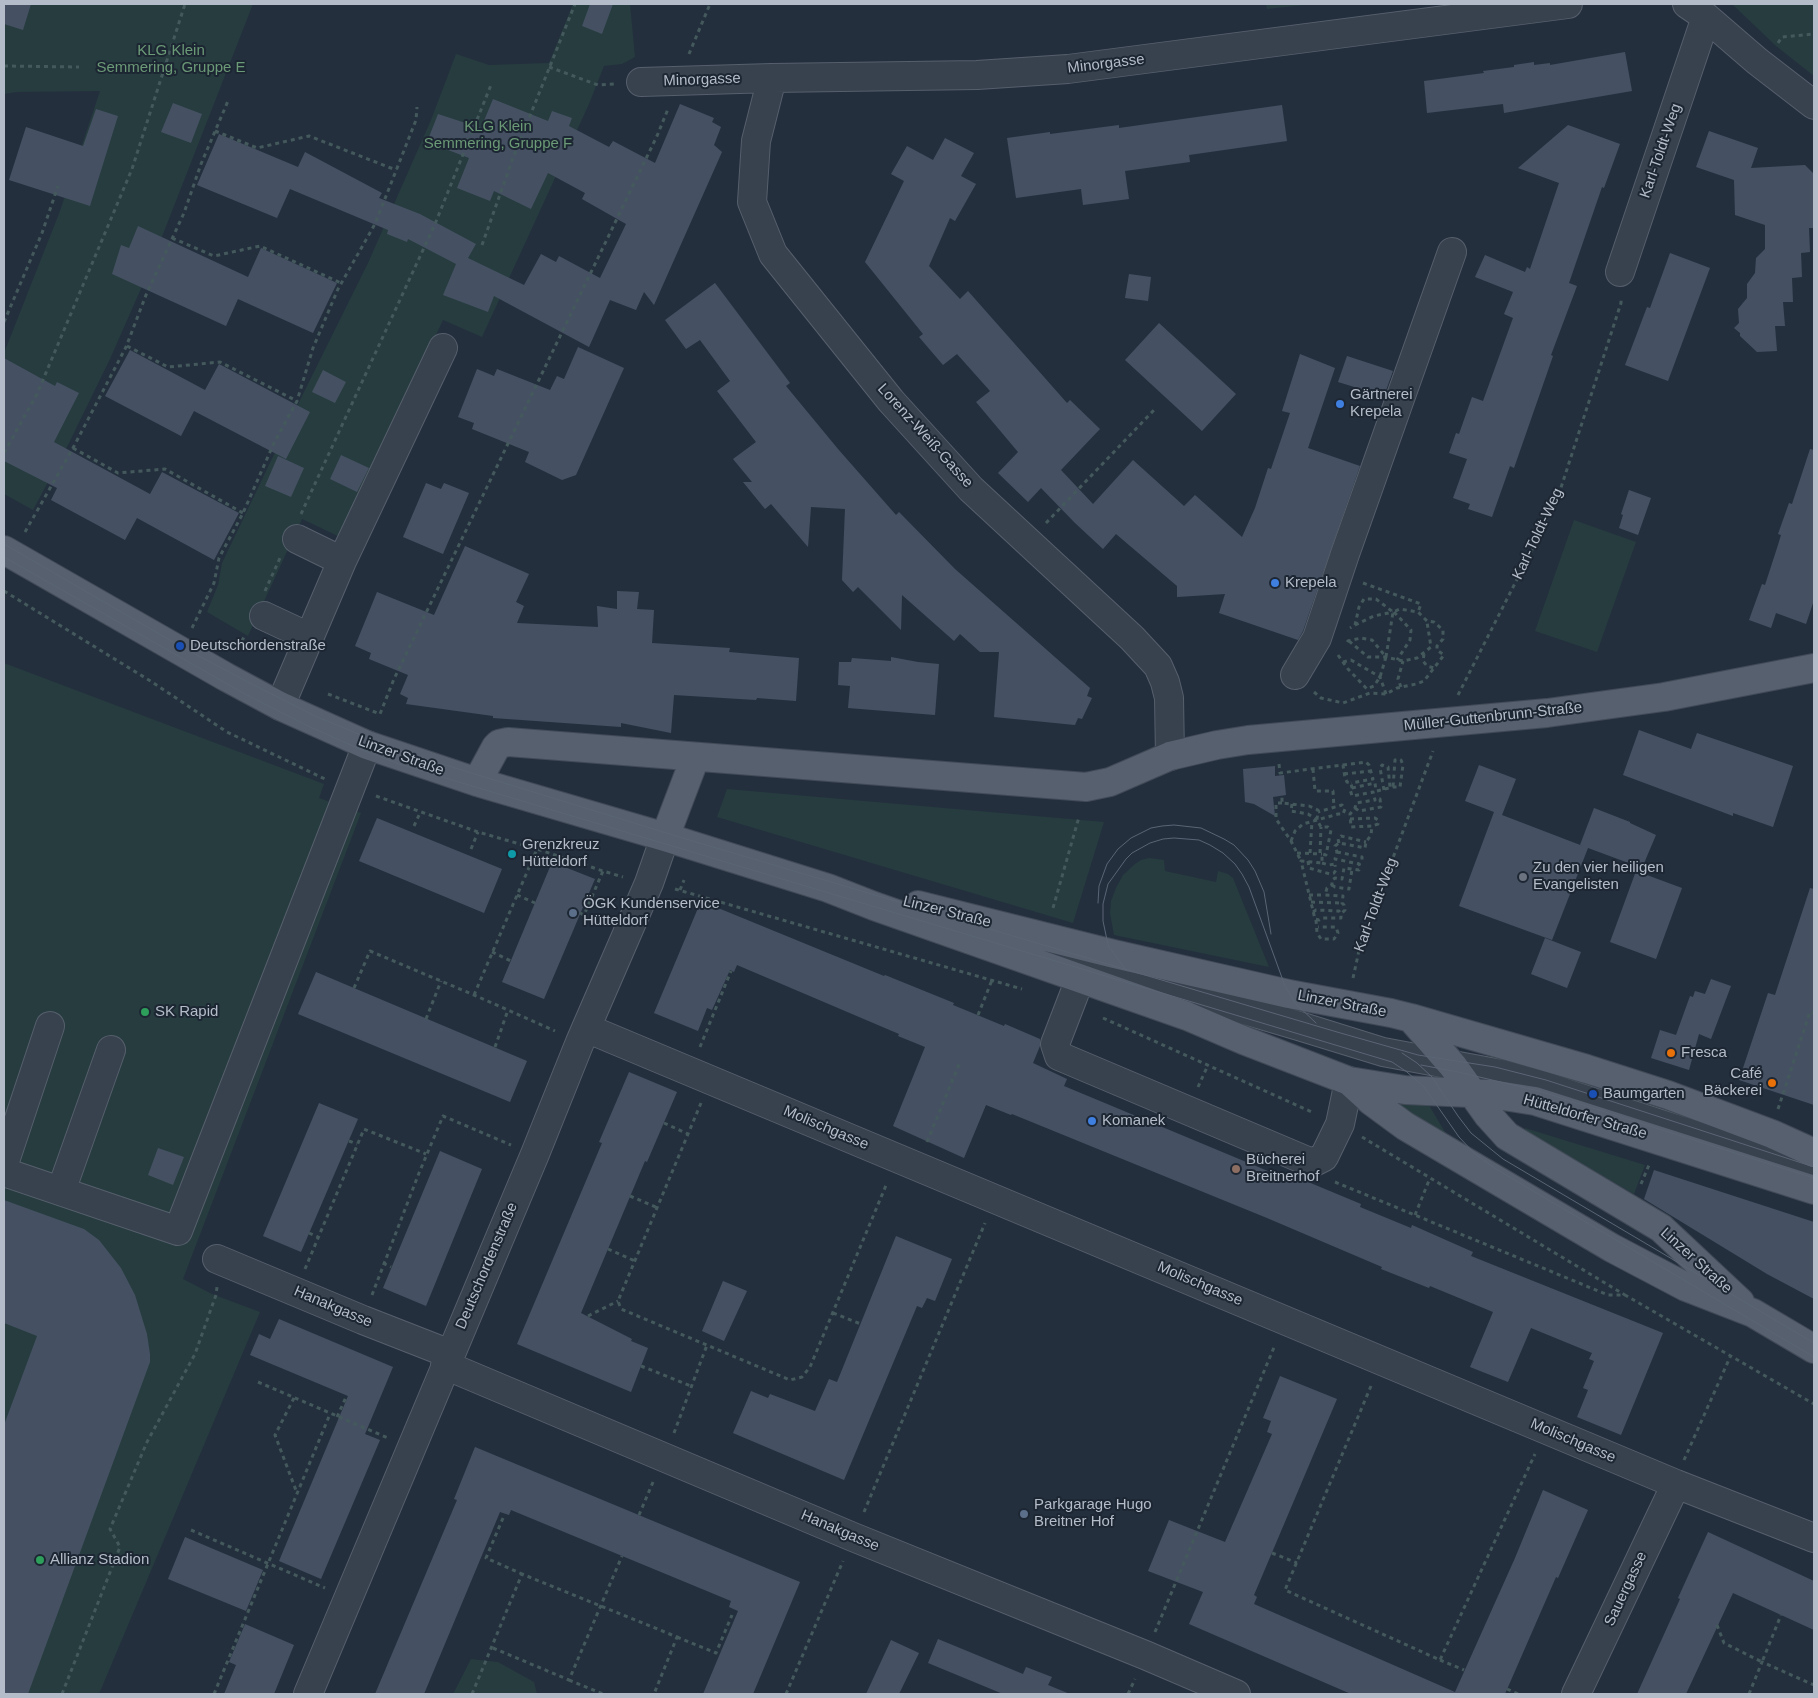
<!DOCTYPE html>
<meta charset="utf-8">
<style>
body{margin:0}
#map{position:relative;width:1818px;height:1698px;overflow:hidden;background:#242f3e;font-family:Arial,sans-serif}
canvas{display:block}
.frame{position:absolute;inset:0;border:5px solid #b4bcc9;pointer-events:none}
</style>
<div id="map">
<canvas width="1818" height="1698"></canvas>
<div class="frame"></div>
</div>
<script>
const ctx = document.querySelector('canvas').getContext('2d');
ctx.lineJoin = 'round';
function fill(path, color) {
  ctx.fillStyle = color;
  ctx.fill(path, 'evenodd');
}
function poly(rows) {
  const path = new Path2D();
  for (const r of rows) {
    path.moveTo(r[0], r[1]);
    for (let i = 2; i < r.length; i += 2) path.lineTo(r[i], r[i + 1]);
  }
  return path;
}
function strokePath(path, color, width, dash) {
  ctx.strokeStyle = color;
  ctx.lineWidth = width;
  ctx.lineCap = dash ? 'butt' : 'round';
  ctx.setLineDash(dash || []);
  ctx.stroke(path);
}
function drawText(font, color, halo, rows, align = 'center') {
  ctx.font = font + ' Arial,sans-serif';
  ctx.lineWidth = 4;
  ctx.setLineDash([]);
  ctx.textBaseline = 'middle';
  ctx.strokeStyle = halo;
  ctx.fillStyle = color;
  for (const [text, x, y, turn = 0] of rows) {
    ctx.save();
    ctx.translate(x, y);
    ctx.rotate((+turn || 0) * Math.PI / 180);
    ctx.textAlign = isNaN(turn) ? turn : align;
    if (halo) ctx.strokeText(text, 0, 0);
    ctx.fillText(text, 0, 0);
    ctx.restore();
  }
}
const green = poly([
 [4,4,253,4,147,275,110,359,69,443,33,510,4,494,4,353,60,211,100,91,17,92,4,94],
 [573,4,630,4,635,57,622,64,604,66,589,104,482,337,443,320,342,538,302,519,248,636,207,612,218,585,222,563,301,398,368,263,431,120,456,54,489,65,549,63],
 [1266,4,1314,4,1267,9],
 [1732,4,1814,4,1814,76,1776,46],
 [1574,520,1636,542,1597,652,1535,631],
 [4,663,324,784,319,798,361,813,183,1279,212,1294,260,1312,99,1694,4,1694],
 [727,789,1104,822,1073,923,717,817],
 [1149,858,1164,860,1165,871,1216,882,1218,871,1228,874,1233,878,1269,967,1114,935,1110,913,1111,901,1116,888,1123,875,1135,864,1141,860],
 [1381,1094,1424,1097,1448,1137,1420,1125],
 [1525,1128,1645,1165,1634,1194,1526,1131],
 [471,1659,498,1662,534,1682,537,1694,453,1694]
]);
const building = poly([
 [4,4,31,4,23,30,4,24],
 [590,4,613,4,602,34,582,26],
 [1625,52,1632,91,1504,113,1503,104,1427,113,1424,81,1484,73,1483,71,1514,67,1514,65,1534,62,1534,65,1550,63,1550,65],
 [493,99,548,121,552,111,572,118,569,126,609,147,613,141,655,163,680,104,714,118,712,122,721,127,714,145,722,152,654,305,644,292,636,310,610,300,589,347,494,296,488,312,443,295,456,264,408,239,407,242,387,234,388,230,290,189,277,218,197,185,219,134,298,167,305,152,382,193,379,198,420,214,476,244,468,258,524,285,541,254,556,262,559,256,600,278,626,224,582,199,585,193,548,173,531,209,494,191,490,201,457,188,469,158,427,142,438,114,481,128],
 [173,103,202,114,191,143,161,132],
 [1282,105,1287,141,1189,155,1190,162,1125,171,1129,199,1083,205,1081,189,1016,198,1007,138,1050,132,1050,134,1119,125,1119,128],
 [96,109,118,116,90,206,9,180,26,127,83,146],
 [1568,125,1620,144,1604,188,1602,187,1569,283,1577,286,1551,355,1553,356,1514,468,1510,466,1492,517,1468,509,1470,504,1453,498,1467,459,1449,453,1456,433,1459,434,1472,397,1483,401,1513,318,1504,314,1513,292,1475,277,1485,255,1525,272,1527,267,1530,269,1559,183,1518,168],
 [1709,131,1758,148,1751,168,1805,165,1814,174,1814,228,1809,228,1810,252,1801,253,1802,277,1792,278,1793,302,1783,302,1785,326,1775,326,1777,351,1757,352,1740,336,1740,333,1734,328,1739,323,1738,309,1747,298,1747,284,1755,273,1756,258,1765,249,1765,225,1735,215,1734,180,1696,167],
 [945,138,974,153,961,176,976,184,955,221,950,218,929,266,960,299,968,291,1067,403,1070,400,1100,429,1061,470,1093,504,1133,460,1184,506,1195,495,1242,537,1255,508,1268,468,1271,469,1290,413,1282,411,1300,354,1335,368,1308,448,1360,466,1303,631,1298,640,1219,613,1225,594,1177,597,1177,586,1116,534,1103,549,1075,523,1041,488,1028,502,998,473,1018,452,976,402,990,391,957,354,943,365,919,337,923,334,865,262,904,181,891,174,907,146,933,160],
 [138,226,248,277,261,248,337,283,313,333,238,299,226,326,112,274,121,245,129,248],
 [1670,253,1710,268,1668,381,1625,365,1647,307,1650,308],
 [1129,274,1151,277,1148,301,1125,298],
 [715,283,790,383,786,386,838,449,896,515,899,512,955,569,1090,688,1087,696,1092,698,1082,719,1078,718,1075,725,994,717,999,652,980,652,960,634,954,641,902,595,901,630,858,587,853,592,842,580,845,509,811,507,808,547,771,504,765,509,743,482,752,482,733,459,756,442,717,391,730,381,700,340,686,349,665,320],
 [1159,323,1236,394,1202,431,1125,360],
 [578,347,624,368,576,475,562,480,525,462,529,452,472,429,474,423,458,417,477,369,494,376,497,369,550,390,557,376,564,379],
 [130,350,205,390,219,364,310,412,286,459,194,411,181,436,105,396],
 [1347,356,1393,371,1384,396,1338,382],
 [4,358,55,386,57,382,79,393,54,442,150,494,162,472,239,513,214,560,137,518,125,540,51,500,57,488,4,461],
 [323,370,346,382,335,403,312,392],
 [1810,449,1814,450,1814,600,1806,624,1776,613,1771,628,1749,620,1762,584,1765,585,1778,545,1781,535,1778,534,1789,503,1792,504],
 [341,455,369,468,357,492,330,479],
 [278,456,304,468,291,497,265,486],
 [426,483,441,489,444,483,469,493,443,554,403,537],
 [1629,490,1651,498,1638,535,1619,528,1623,515,1621,514],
 [465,546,529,574,516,602,524,606,517,623,598,627,597,606,617,609,617,591,639,592,637,609,654,610,652,643,730,648,729,652,799,658,796,701,757,698,756,700,674,695,671,733,621,723,621,727,493,718,493,716,406,704,408,698,400,694,408,675,369,659,371,653,355,646,377,592,434,615],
 [891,657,918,662,939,664,935,715,848,708,850,686,838,685,839,662,851,662,852,658,891,661],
 [1639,730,1691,749,1697,733,1793,766,1773,827,1733,813,1733,816,1623,775],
 [1479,765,1516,779,1502,815,1588,848,1552,940,1459,906,1494,812,1465,801],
 [1275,766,1275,776,1284,775,1286,795,1273,797,1275,816,1254,804,1245,802,1243,769],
 [1594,808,1630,822,1630,823,1656,835,1642,868,1580,845],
 [377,818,502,869,484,913,359,861],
 [552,862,595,879,544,999,502,982],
 [1636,871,1682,888,1656,959,1610,942],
 [1810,888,1814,889,1814,1105,1739,1080,1768,993,1775,995],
 [701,901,884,976,885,975,954,1003,953,1005,1004,1026,1005,1024,1040,1039,1040,1046,1033,1063,1067,1079,1064,1086,1287,1179,1289,1174,1361,1204,1360,1207,1411,1228,1412,1225,1473,1252,1471,1256,1663,1333,1621,1435,1577,1417,1588,1390,1583,1388,1594,1361,1589,1359,1592,1353,1531,1328,1508,1382,1470,1367,1493,1312,1430,1286,1429,1288,1381,1269,1382,1267,1267,1218,1012,1114,1011,1115,986,1105,964,1158,893,1126,925,1047,898,1036,899,1034,737,965,734,972,730,970,712,1010,707,1008,698,1031,654,1013],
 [1545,938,1581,952,1567,988,1531,974],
 [316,972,527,1061,510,1102,298,1014],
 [1711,979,1731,986,1711,1039,1699,1034,1689,1070,1651,1058,1660,1030,1676,1035,1690,996,1693,997,1695,991,1705,994],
 [629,1072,677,1092,647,1162,645,1161,581,1313,632,1339,631,1341,648,1348,631,1392,517,1344,602,1143,599,1142],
 [319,1103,358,1119,301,1252,263,1236],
 [158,1148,184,1157,173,1185,148,1175],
 [440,1151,482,1169,426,1306,383,1288],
 [1654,1170,1814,1222,1814,1299,1767,1274,1644,1199],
 [4,1200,84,1229,99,1240,121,1268,135,1295,147,1334,150,1354,150,1362,28,1694,4,1694,4,1425,37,1336,4,1323],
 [896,1236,952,1259,935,1301,927,1298,922,1308,917,1306,844,1480,733,1433,751,1391,768,1398,770,1394,815,1411,829,1379,837,1382],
 [723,1281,747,1291,724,1341,702,1331],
 [279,1319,393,1367,365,1434,380,1440,321,1579,279,1561,348,1396,250,1355,259,1334,270,1339],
 [1280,1376,1337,1399,1254,1595,1257,1597,1254,1604,1455,1692,1515,1558,1543,1490,1588,1510,1558,1578,1556,1577,1505,1694,1351,1694,1189,1624,1203,1592,1148,1571,1169,1520,1225,1542,1272,1434,1267,1432,1271,1421,1263,1418],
 [475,1447,800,1582,753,1694,703,1694,738,1611,729,1607,731,1601,511,1510,509,1515,500,1512,424,1694,375,1694,457,1500,454,1499],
 [1708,1532,1814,1581,1814,1630,1733,1593,1686,1694,1637,1694,1680,1599,1678,1598],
 [185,1537,263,1570,246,1611,168,1579],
 [245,1624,294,1645,274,1694,224,1694,236,1665,229,1662],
 [938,1639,1023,1674,1026,1667,1052,1677,1048,1685,1070,1694,1003,1694,928,1663],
 [891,1640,919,1653,899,1694,866,1694]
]);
const path = poly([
 [1778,43,1782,37,1814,34],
 [689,54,710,4],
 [4,66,79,67],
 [549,67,598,85,615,84],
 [215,131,257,148,309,136,396,170],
 [172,238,214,256,260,246,341,283],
 [482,245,513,158,575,4],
 [4,322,42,233,58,186],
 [127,346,168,367,220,362,297,401],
 [73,448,118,473,165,469,243,513],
 [4,453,37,394,132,169,185,4],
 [301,514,435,224,491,85],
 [1046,523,1154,410],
 [25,532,73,448,126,347,146,295,184,213,201,164,228,101],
 [1363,583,1421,604,1418,612],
 [4,591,152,682,227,732,325,779],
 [265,591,280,558],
 [1394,612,1411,630,1410,640,1397,660],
 [1355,625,1374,616,1393,612],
 [192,628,214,583,219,558,243,513,274,443,297,401,313,348,338,289,375,224,416,120,417,107],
 [1349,641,1368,657,1386,657,1403,661,1417,658,1431,647,1427,622],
 [238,648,245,635],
 [1424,654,1423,661,1427,666,1434,668],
 [1338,655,1348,669,1367,689,1374,686,1380,677,1386,657,1372,640,1361,638,1348,641,1345,638],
 [1386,657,1393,612],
 [1343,662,1351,660,1380,677,1386,694],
 [1401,687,1398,679,1403,661],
 [1314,692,1321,698,1343,703,1370,693,1386,694,1397,688,1416,684,1424,681,1444,655,1437,650,1437,646,1443,639,1443,630,1434,622,1427,621,1418,612,1400,609,1393,612,1376,599,1364,599,1359,607,1355,625,1350,628],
 [328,694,380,714,394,679,657,136,668,109],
 [1458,695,1556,503,1621,303,1621,298],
 [1279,764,1280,773,1343,765,1345,778,1347,782,1351,783,1352,788,1350,789,1352,796,1373,792,1375,800,1356,803,1355,808,1350,814,1351,827,1372,826,1371,835,1366,842,1365,848,1339,843,1335,846,1337,852,1335,859,1359,864,1360,866,1359,870,1344,868,1342,879,1335,878,1332,880,1332,885,1327,888,1325,895,1343,896,1342,903,1344,905,1345,910,1341,914,1341,918,1322,918,1319,920,1315,919,1301,861,1322,863,1322,854,1326,855,1331,830,1328,827,1321,827,1317,820,1318,810,1309,806,1282,803,1282,796],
 [1343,765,1366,762,1369,765,1373,779,1351,783],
 [1313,769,1315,791,1333,791,1334,808],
 [1344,774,1371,771],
 [1352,788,1375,783,1376,791],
 [1384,790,1380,768,1382,765,1388,767,1390,787],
 [1377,791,1393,787,1400,787,1403,765,1401,760,1399,759,1395,760,1393,787],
 [376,796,478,832,537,849],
 [1282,803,1276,803,1276,819,1291,841,1301,861],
 [1292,804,1291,811,1308,814,1317,820],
 [1355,808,1359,811,1381,807,1380,799,1375,800],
 [1350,819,1375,818,1378,820,1378,824,1372,826],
 [414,826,420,813],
 [1291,841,1295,831,1303,824,1338,814,1343,814,1345,809,1342,805,1318,812],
 [1339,843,1338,839,1341,836,1366,842],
 [471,849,478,832],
 [1337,852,1362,857,1362,860,1359,864],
 [1297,853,1322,854],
 [1310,853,1312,821],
 [1320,853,1321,827],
 [1308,861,1309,868,1330,874,1334,873,1336,870,1335,865],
 [1322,863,1329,865,1335,864],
 [1332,885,1335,887,1349,889,1352,869],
 [675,889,1022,989],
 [680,890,684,880],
 [517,895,535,903],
 [1309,895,1325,895],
 [1311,902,1342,903],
 [1053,908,1079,817],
 [1313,912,1316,910,1339,911,1341,914],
 [580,913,584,915,603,871,623,877],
 [1316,920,1317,933,1321,939,1334,939,1338,933,1336,927,1318,927],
 [492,952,511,961],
 [1353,978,1360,946,1433,751],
 [354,988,370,951,474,995,555,1031],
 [474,995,537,849,603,871],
 [978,1015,992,980],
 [1103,1018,1314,1113],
 [426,1019,441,981],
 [495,1047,508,1010],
 [700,1047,731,971],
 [1198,1087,1208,1065],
 [701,1103,618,1301,621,1309,790,1380,802,1377,810,1367,887,1183],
 [1778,1109,1810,1012,1814,1013],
 [664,1123,688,1134],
 [1362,1137,1625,1295],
 [349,1141,357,1144],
 [927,1142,960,1062],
 [1335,1182,1608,1295,1625,1295,1814,1404],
 [1641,1184,1649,1165],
 [630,1196,658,1208],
 [1415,1215,1430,1178],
 [309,1233,318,1237],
 [608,1249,635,1261],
 [383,1263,391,1267],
 [305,1269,364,1129,426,1154],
 [372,1295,419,1173,443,1116,511,1145],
 [833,1313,861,1324],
 [588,1316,618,1301],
 [641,1366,691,1386],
 [258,1382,388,1438],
 [1371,1386,1285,1590,1440,1660,1535,1454],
 [294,1398,275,1435,297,1493],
 [337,1417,347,1395],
 [674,1433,707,1345],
 [1684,1460,1731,1355],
 [864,1512,985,1223],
 [639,1515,653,1482],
 [503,1518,486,1558,522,1574],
 [191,1530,325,1588],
 [1272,1553,1297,1563],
 [1717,1625,1724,1643,1762,1662,1781,1615],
 [1155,1632,1275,1345],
 [677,1637,716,1653,732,1615],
 [493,1648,569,1680,622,1556],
 [1440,1660,1464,1670],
 [569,1680,603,1694],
 [1507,1689,1518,1694],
 [62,1694,120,1547,110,1529,147,1442,195,1354,216,1295,217,1287],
 [214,1694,330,1414],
 [472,1694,522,1574,677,1637,654,1694],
 [786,1694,843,1561],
 [1128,1694,1135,1679],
 [1749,1694,1762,1662,1814,1685]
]);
const minor = poly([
 [1687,4,1706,17,1757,61,1814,105],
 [772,78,756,141,752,202,773,254,891,401,971,489,1132,638,1158,666,1165,682,1169,698,1170,756],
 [641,82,772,78,977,75,1068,69,1568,4],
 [1620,272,1706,17],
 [297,539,342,561],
 [264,616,309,637],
 [1295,675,1317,638,1345,554,1452,252],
 [280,706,342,561,443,348],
 [1019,943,1299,1026,1383,1052,1501,1074,1544,1086,1814,1174],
 [1080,979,1055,1044,1059,1056,1312,1163,1324,1157,1340,1124,1349,1081],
 [586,1028,1676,1484,1814,1538],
 [4,1164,50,1026],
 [4,1172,178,1231,367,745],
 [61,1191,111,1050],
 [217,1259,363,1320,450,1354],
 [445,1365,853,1537,1145,1655,1236,1694],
 [308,1694,535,1154,580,1042,649,883,665,837],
 [1576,1694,1676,1484]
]);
const major = poly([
 [4,550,226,677,280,706,367,745,477,782,665,837,828,888,874,906,1187,1016,1243,1040,1349,1081,1371,1101,1405,1126,1612,1248,1686,1287,1753,1313,1814,1349],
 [477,782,496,747,499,744,508,742,1086,787,1110,782,1170,756,1217,745,1248,740,1547,713,1664,697,1814,668],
 [665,837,695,758],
 [918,905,1114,954,1289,994,1391,1013,1411,1018,1587,1069,1668,1095,1772,1134,1814,1153],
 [1411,1018,1453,1066,1488,1115,1507,1136,1661,1228,1740,1302],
 [1349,1081,1405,1090,1491,1094,1535,1101,1814,1190]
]);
const tram = poly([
 [4,544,180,646,248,682,315,716,400,751,686,839,1337,1032,1418,1055,1495,1067,1546,1080,1814,1167],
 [4,557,245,694,308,726,362,750,399,764,1392,1062,1407,1072,1424,1087,1459,1137,1475,1154,1496,1169,1814,1357],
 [1098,903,1099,886,1107,864,1118,849,1131,838,1151,828,1162,826,1174,825,1201,828,1224,839,1234,845,1248,860,1255,871,1264,892,1271,934],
 [1126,970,1109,947,1107,940,1103,921,1103,904,1108,884,1126,859,1132,853,1150,843,1163,839,1174,838,1199,840,1210,845,1223,853,1235,864,1242,874,1249,887,1285,986,1295,1003,1316,1023],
 [1402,1053,1417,1063,1432,1077,1458,1116,1471,1133,1503,1159,1814,1343],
 [1421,1065,1458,1072,1539,1091,1814,1178]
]);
const markers = [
 [1340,404,5,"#3f7fe0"],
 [1275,583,5,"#3f7fe0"],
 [180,646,5,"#1a4fb4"],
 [512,854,5,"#0f9aa8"],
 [1523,877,5,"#6b7280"],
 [573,913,5,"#5c6f8a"],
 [145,1012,5,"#2e9e5b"],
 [1671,1053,5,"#e8710a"],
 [1772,1083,5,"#e8710a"],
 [1593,1094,5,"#1a4fb4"],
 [1092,1121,5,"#3f7fe0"],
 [1236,1169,5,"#8d6e63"],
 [1024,1514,5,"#5c6f8a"],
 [40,1560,5,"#2e9e5b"]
];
const parkNames = [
 ["KLG Klein",171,51],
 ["Semmering, Gruppe E",171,68],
 ["KLG Klein",498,127],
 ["Semmering, Gruppe F",498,144]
];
const streetNames = [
 ["Minorgasse",1106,64,-7],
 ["Minorgasse",702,80,-2],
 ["Karl-Toldt-Weg",1661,151,-71],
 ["Lorenz-Weiß-Gasse",925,436,48],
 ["Karl-Toldt-Weg",1538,534,-65],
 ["Müller-Guttenbrunn-Straße",1493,717,-6],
 ["Linzer Straße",401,756,20],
 ["Karl-Toldt-Weg",1376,905,-70],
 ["Linzer Straße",947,912,14],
 ["Linzer Straße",1342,1004,11],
 ["Hütteldorfer Straße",1585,1117,16],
 ["Molischgasse",826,1128,23],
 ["Linzer Straße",1696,1261,42],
 ["Deutschordenstraße",487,1266,-67],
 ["Molischgasse",1200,1284,23],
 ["Hanakgasse",333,1307,23],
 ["Molischgasse",1573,1441,23],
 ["Hanakgasse",840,1531,23],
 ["Sauergasse",1626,1589,-65]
];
const poiNames = [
 ["Gärtnerei",1350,395],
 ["Krepela",1350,412],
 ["Krepela",1285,583],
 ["Deutschordenstraße",190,646],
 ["Grenzkreuz",522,845],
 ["Hütteldorf",522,862],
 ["Zu den vier heiligen",1533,868],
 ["Evangelisten",1533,885],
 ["ÖGK Kundenservice",583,904],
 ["Hütteldorf",583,921],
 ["SK Rapid",155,1012],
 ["Fresca",1681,1053],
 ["Café",1762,1074,"right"],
 ["Bäckerei",1762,1091,"right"],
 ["Baumgarten",1603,1094],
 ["Komanek",1102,1121],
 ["Bücherei",1246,1160],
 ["Breitnerhof",1246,1177],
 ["Parkgarage Hugo",1034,1505],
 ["Breitner Hof",1034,1522],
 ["Allianz Stadion",50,1560]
];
fill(green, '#263c3f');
fill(building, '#455162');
strokePath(minor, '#565f6c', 30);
strokePath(major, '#414a57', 30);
strokePath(path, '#44595c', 3, [4, 4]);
strokePath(minor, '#38414e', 28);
strokePath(major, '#56606e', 28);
strokePath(tram, '#5a6575', 1);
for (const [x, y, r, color] of markers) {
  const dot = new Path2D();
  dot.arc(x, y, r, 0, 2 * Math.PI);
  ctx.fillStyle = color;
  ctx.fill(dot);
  strokePath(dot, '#1d2633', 2);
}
drawText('15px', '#6b9a76', '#1d2633', parkNames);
drawText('15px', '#b4bcc9', '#1d2633', streetNames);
drawText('15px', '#b4bcc9', '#1d2633', poiNames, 'left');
</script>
